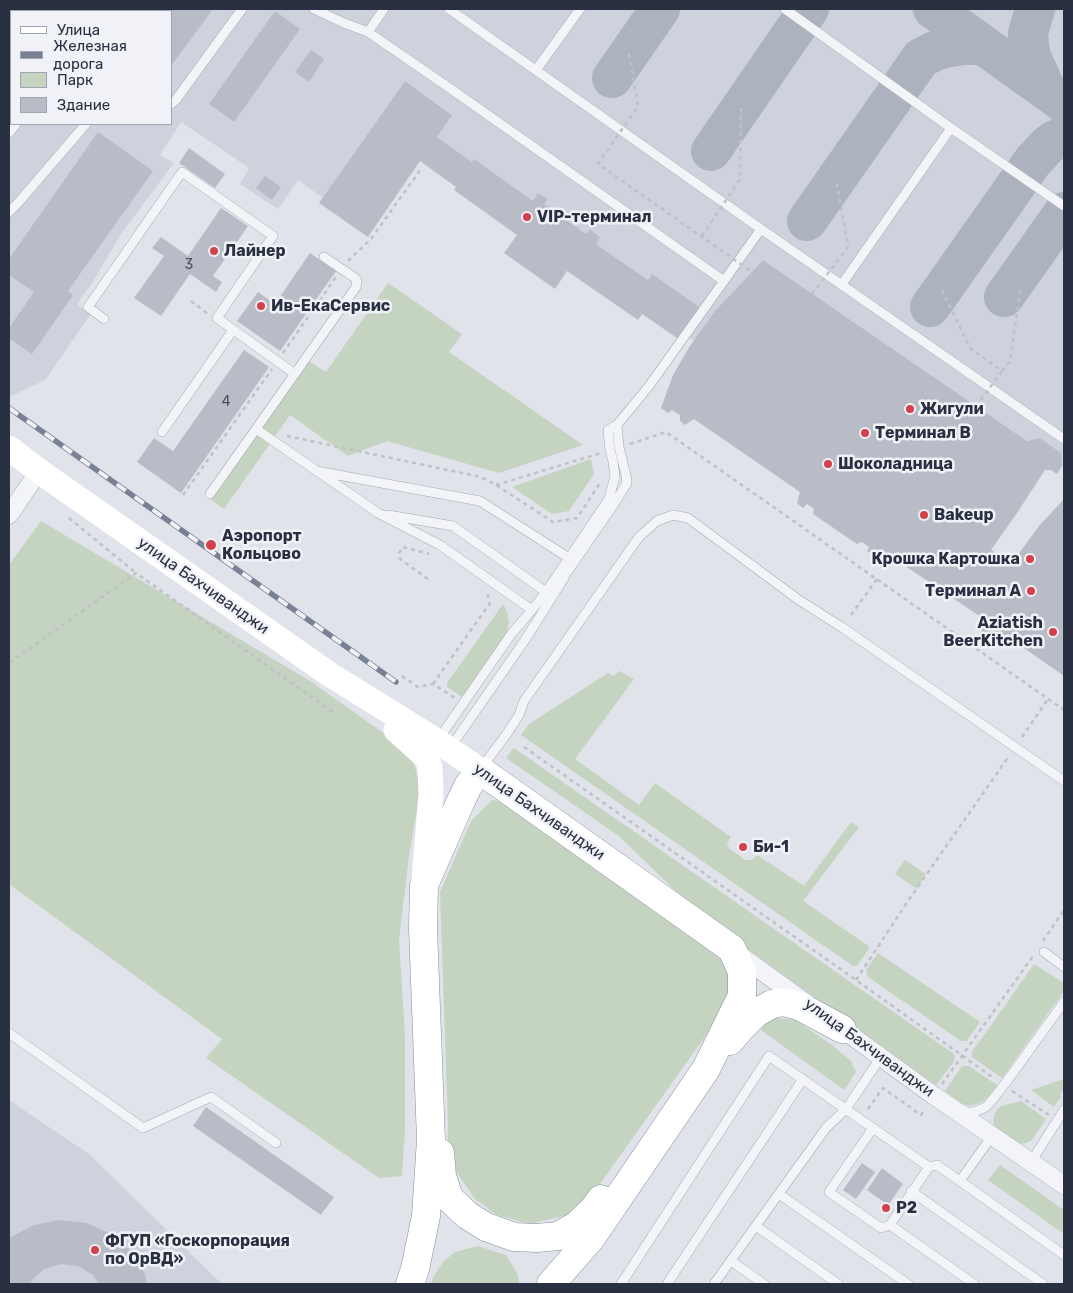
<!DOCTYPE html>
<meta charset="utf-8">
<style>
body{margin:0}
#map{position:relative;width:1073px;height:1293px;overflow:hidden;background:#e0e3e9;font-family:Rubik,sans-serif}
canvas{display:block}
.frame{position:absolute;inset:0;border:10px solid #283041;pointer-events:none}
.legend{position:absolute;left:10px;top:10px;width:162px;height:115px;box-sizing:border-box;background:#f0f2f7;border:1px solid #a0a4ae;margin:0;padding:6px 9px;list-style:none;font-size:15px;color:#283041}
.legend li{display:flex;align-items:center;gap:10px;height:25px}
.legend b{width:25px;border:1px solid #a0a4ae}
</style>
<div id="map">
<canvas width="1073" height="1293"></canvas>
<div class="frame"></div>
<ul class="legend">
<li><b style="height:6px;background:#fff"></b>Улица</li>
<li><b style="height:6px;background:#798194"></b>Железная дорога</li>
<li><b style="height:14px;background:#c4d4c1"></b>Парк</li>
<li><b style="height:14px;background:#b7bcc6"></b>Здание</li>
</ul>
</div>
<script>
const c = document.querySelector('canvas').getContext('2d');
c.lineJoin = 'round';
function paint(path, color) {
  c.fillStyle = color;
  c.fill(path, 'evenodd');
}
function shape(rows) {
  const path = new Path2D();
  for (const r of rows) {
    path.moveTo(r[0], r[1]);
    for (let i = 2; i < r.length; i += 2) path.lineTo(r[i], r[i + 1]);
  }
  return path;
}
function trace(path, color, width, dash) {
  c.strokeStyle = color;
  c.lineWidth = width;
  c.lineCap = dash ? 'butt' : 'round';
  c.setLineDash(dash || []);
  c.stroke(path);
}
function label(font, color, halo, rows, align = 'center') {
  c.font = font + ' Rubik,sans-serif';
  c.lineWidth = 5;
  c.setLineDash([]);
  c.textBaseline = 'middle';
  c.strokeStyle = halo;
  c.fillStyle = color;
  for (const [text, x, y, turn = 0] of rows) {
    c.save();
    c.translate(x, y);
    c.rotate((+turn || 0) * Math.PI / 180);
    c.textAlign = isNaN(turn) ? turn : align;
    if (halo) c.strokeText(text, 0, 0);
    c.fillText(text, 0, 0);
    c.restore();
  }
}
paint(shape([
 [9,9,1064,9,1064,468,1062,466,1061,453,1040,438,1027,441,763,260,715,311,694,341,681,332,652,275,648,280,596,244,600,236,590,229,586,234,544,204,548,199,539,193,533,201,474,160,472,162,437,137,452,114,405,81,323,198,298,180,278,209,240,184,249,168,181,122,160,155,174,163,121,234,94,280,77,304,91,314,45,380,9,397],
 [11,11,171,11,171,124,11,124],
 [9,1100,89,1154,222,1284,9,1284]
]), '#ced2dc');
paint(shape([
 [388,283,462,334,449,352,583,445,499,473,387,441,348,456,290,415,224,509,210,499,307,360,326,372],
 [591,459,594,474,569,511,552,514,512,487],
 [41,521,310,681,392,739,413,761,421,788,409,856,399,940,405,1036,405,1129,402,1176,379,1178,206,1058,222,1039,9,884,9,565],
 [503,604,507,612,509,622,507,633,462,697,447,687,447,683],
 [620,671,634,679,575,759,639,805,655,783,731,837,727,843,729,848,745,860,752,860,757,855,804,886,851,822,859,827,803,901,870,947,858,965,853,966,521,735,529,724,608,673,613,676],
 [514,748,954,1054,955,1060,936,1085,697,912,619,836,506,758],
 [492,800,510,803,723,959,731,973,729,1003,580,1212,529,1224,497,1215,475,1199,447,1158,448,1123,440,892,471,821],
 [905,860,926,874,917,889,895,874],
 [878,953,980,1022,967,1041,961,1041,868,977,866,970],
 [1034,964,1064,983,1064,991,1002,1078,972,1057,972,1051,985,1034],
 [767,1018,794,1019,832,1045,851,1061,856,1072,844,1090,761,1030],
 [962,1066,969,1066,997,1085,987,1098,980,1103,969,1106,961,1103,945,1091],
 [1064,1079,1064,1089,1060,1095,1061,1097,1054,1107,1031,1090],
 [1021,1101,1046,1119,1032,1140,1026,1143,1020,1144,996,1129,993,1122,994,1115,997,1110,1001,1106],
 [1000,1165,1064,1210,1064,1234,988,1180],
 [478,1246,506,1255,518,1275,519,1284,431,1284,433,1277,444,1261,455,1252]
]), '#c4d4c1');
trace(shape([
 [933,9,1064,103],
 [1035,9,1028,33,1029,47,1032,59,1046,90],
 [612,78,660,9],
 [711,151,809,9],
 [807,221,921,58,935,51,944,48,964,45,983,45],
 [1004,297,1064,212],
 [930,307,1033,161,1048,145,1053,141,1064,136]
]), '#acb2be', 40);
paint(shape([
 [9,9,213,9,171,66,171,11,13,11],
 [275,11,300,29,234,122,209,104],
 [11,42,11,115,9,119,9,46],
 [311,50,324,59,309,82,295,72],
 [405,81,452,115,437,137,472,162,474,159,533,201,538,193,548,199,544,204,586,234,590,229,600,237,596,244,648,280,652,274,699,307,677,338,642,314,638,320,567,271,555,289,504,253,517,235,454,190,456,187,420,161,368,237,319,203],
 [98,132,153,171,68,291,73,295,32,354,9,338,9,328,34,292,9,275,9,259],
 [189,148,225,174,215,188,179,163],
 [265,176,281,187,272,200,256,188],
 [221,208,248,226,213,276,222,282,216,292,190,274,161,316,134,298,164,256,152,248,161,237,188,256],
 [310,253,336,271,280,351,237,321,258,292,275,304],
 [763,260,1027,441,1040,438,1061,453,1062,466,1057,474,1051,470,1045,470,1017,513,991,550,1012,563,1039,526,1064,499,1064,676,1014,641,1005,648,998,643,998,638,991,633,988,636,981,631,984,619,883,551,875,556,867,551,869,547,862,542,857,544,813,514,814,509,807,504,803,508,797,503,800,492,694,419,685,425,680,421,680,415,672,410,668,413,661,408,673,375,690,346,715,311],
 [244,350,269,367,181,493,137,462,154,438,173,451],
 [206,1107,334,1197,321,1215,193,1126],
 [862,1163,875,1172,856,1199,843,1190],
 [882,1168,903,1184,888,1205,867,1190],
 [60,1220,87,1223,111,1234,131,1251,145,1274,147,1284,99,1284,93,1275,78,1266,61,1264,44,1269,32,1280,30,1284,9,1284,9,1240,11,1237,34,1225]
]), '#b7bcc6');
const lane = shape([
 [314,9,344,23,368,32],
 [384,9,368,32,451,89,724,281],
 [449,9,761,229,1064,439],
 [785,9,951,128,1064,206],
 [536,70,580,9],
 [171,104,175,101,242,9],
 [9,133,16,124],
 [9,212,17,204,86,124],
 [842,284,951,128],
 [104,319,88,307,182,172,273,236,217,318,295,374],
 [256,429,356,287,357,281,355,278,324,257],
 [162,432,233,330],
 [316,471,480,501,569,558,564,578,525,640,450,748],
 [210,494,256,429,378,513,440,545,532,610],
 [388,515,453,526,546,592],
 [568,571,612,507,627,483,626,475,619,447,617,425],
 [438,740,512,633,532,610,546,592,609,499,615,476,613,461,610,450,608,430,617,425,649,386,761,229],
 [482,767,506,735,519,715,524,701,639,537,657,521,673,515,688,518,799,600,843,628,1064,781],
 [1044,952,1064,967],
 [9,1033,143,1128,211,1097,276,1143],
 [963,1112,973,1112,984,1108,989,1104,1007,1081,1064,1002],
 [873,1128,829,1192,881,1228,890,1225,929,1167,937,1165,960,1181,992,1136],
 [1031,1162,1064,1110],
 [960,1181,1064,1255],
 [911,1191,1043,1284],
 [779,1194,908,1284],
 [890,1225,974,1284],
 [756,1226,838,1284],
 [731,1261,764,1284],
 [621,1284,769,1056,929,1167],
 [667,1284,803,1079],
 [714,1284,826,1128,846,1109,881,1057]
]);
const street = shape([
 [9,515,39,471],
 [734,951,806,1003],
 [834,1023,933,1095,1064,1185]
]);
const highway = shape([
 [730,1041,741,1028,756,1013,772,1004,784,1002,799,1006,842,1029],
 [440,1153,442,1176,449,1198,467,1215,486,1227,514,1237,537,1238,558,1236,576,1226,594,1209,601,1199],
 [410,1284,415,1269,426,1216,431,1140,423,928,424,885,460,803,468,786,480,770,732,949,742,972,742,996,706,1069,591,1238,551,1284]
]);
trace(lane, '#a5aab3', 10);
trace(street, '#a5aab3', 19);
trace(highway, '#878fa1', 29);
trace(shape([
 [348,261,371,239,421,169],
 [191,301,208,314],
 [283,353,336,277],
 [1002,371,1010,361,1021,286],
 [287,436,481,477,496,485,553,522,577,518,600,483],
 [630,444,666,432,1064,710],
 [496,485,601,453],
 [183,495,272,369],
 [69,518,136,573],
 [428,579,400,559,399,553,403,547,429,554],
 [851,615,877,579],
 [9,662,12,661,136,573,337,715],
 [402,676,418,687,433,684,455,698],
 [433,684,490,603,487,593],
 [1022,737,1048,699],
 [524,747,856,980,995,1079],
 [1043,941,1064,910],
 [856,980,908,901,1009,756],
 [942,1084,1033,956],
 [1012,1091,1049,1115],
 [868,1109,883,1088,921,1115,925,1109]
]), '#bec1c8', 2.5, [4, 4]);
trace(lane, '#f3f4f8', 9);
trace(street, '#f3f4f8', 18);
trace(shape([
 [9,448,39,471,329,674,437,741,480,770],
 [396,730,427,758,430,768,431,794,424,880]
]), '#fff', 25);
trace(highway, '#fff', 28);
const rail = shape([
 [9,408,396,682]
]);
trace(rail, '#798194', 5.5);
trace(rail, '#f0f2f7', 4, [11]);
trace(shape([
 [629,54,638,106,598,164,752,272],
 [702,236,740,179,741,108],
 [942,290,970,348,1002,371,976,407],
 [812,294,848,247,836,179]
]), '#bec1c8', 2.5, [4, 4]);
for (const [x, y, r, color] of [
 [527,217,5,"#d3414d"],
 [214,251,5,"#d3414d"],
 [261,306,5,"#d3414d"],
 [910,409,5,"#d3414d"],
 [865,433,5,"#d3414d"],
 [828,464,5,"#d3414d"],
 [924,515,5,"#d3414d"],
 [211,545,6,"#d3414d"],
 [1030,559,5,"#d3414d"],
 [1031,591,5,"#d3414d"],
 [1053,632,5,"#d3414d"],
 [743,847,5,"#d3414d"],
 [886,1208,5,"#d3414d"],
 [95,1250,5,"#d3414d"]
]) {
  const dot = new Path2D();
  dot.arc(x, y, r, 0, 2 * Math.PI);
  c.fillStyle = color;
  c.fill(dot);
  trace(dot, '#f0f2f7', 2);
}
label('14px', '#4c5362', null, [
 ["3",189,265],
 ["4",226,402]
]);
label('bold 16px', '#283041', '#f0f2f7', [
 ["VIP-терминал",537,217],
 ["Лайнер",224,251],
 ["Ив-ЕкаСервис",271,306],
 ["Жигули",920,409],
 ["Терминал B",875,433],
 ["Шоколадница",838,464],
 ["Bakeup",934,515],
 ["Аэропорт",222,536],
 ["Кольцово",222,554],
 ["Крошка Картошка",1020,559,"right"],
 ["Терминал А",1021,591,"right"],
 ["Aziatish",1043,623,"right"],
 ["BeerKitchen",1043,641,"right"],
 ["Би-1",753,847],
 ["P2",896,1208],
 ["ФГУП «Госкорпорация",105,1241],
 ["по ОрВД»",105,1259]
], 'left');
label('16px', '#283041', '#f0f2f7', [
 ["улица Бахчиванджи",203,586,35],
 ["улица Бахчиванджи",539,812,35],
 ["улица Бахчиванджи",869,1048,36]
]);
</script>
